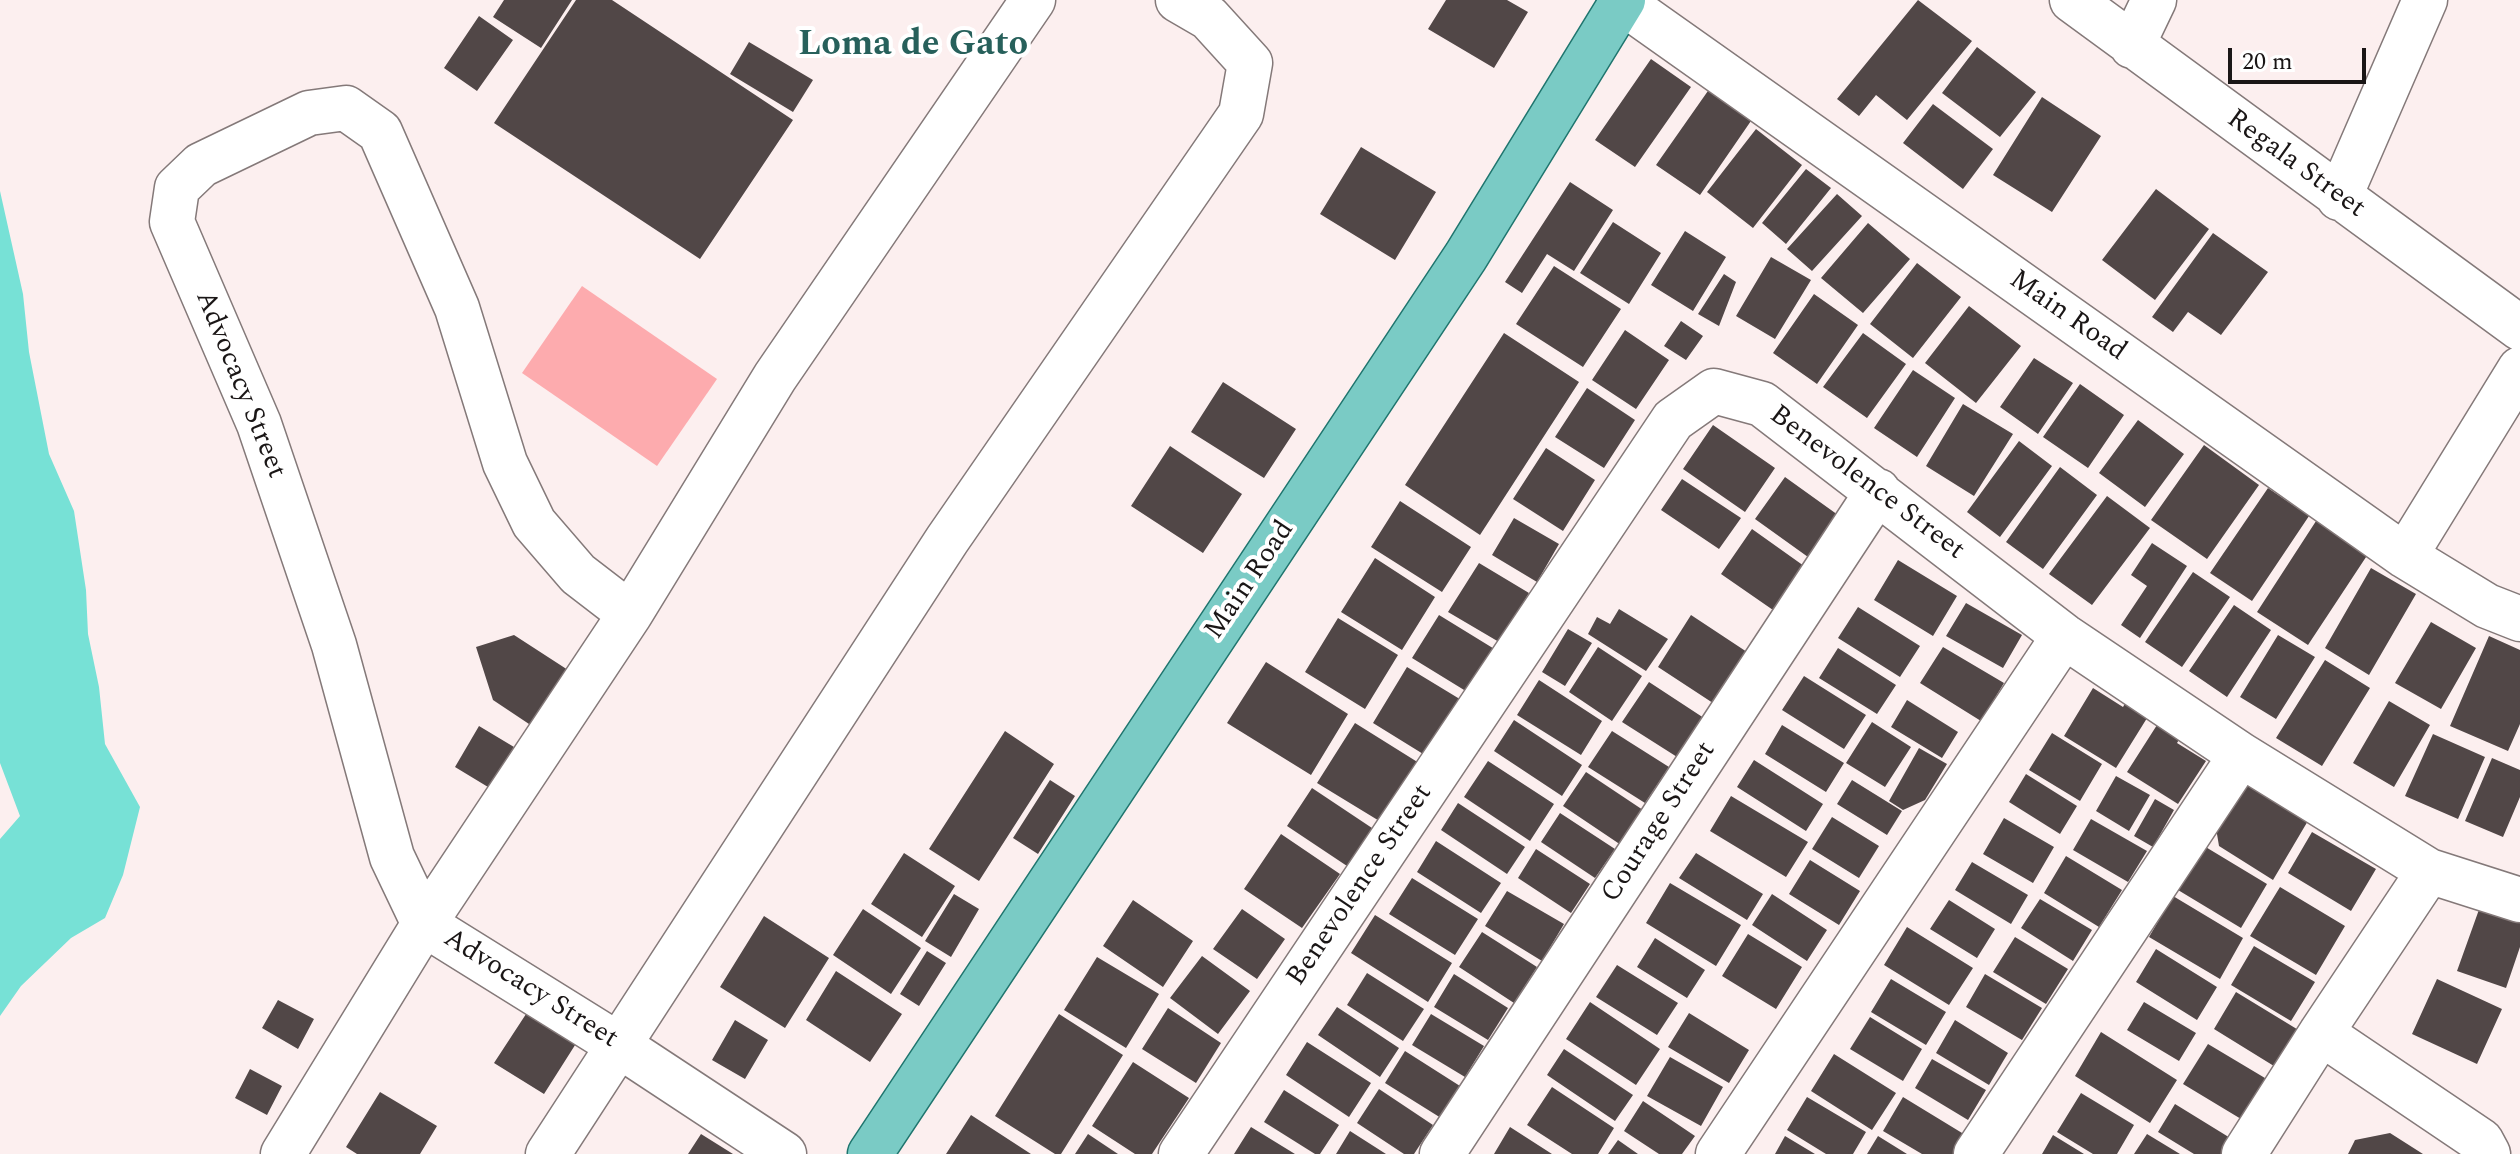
<!DOCTYPE html>
<style>
body{margin:0}
#map{position:relative;width:2520px;height:1154px;overflow:hidden;background:#fcefef;font-family:Spectral,serif}
canvas{display:block}
.scale{position:absolute;left:2228px;top:48px;width:138px;height:36px;box-sizing:border-box;border:4px solid #1a1616;border-top:0;padding-left:10px;font-size:24px;line-height:28px;white-space:nowrap;color:#1a1616;-webkit-text-stroke:6px #fff;paint-order:stroke}
</style>
<div id="map">
<canvas width="2520" height="1154"></canvas>
<div class="scale">20 m</div>
</div>
<script>
const c = document.querySelector('canvas').getContext('2d');
c.lineJoin = 'round';
function paint(path, color) {
  c.fillStyle = color;
  c.fill(path, 'evenodd');
}
function shape(rows) {
  const path = new Path2D();
  for (const r of rows) {
    path.moveTo(r[0], r[1]);
    for (let i = 2; i < r.length; i += 2) path.lineTo(r[i], r[i + 1]);
  }
  return path;
}
function trace(path, color, width, dash) {
  c.strokeStyle = color;
  c.lineWidth = width;
  c.lineCap = dash ? 'butt' : 'round';
  c.setLineDash(dash || []);
  c.stroke(path);
}
function label(font, color, halo, rows, align = 'center') {
  c.font = font + ' Spectral,serif';
  c.lineWidth = 8;
  c.setLineDash([]);
  c.textBaseline = 'middle';
  c.strokeStyle = halo;
  c.fillStyle = color;
  for (const [text, x, y, turn = 0] of rows) {
    c.save();
    c.translate(x, y);
    c.rotate((+turn || 0) * Math.PI / 180);
    c.textAlign = isNaN(turn) ? turn : align;
    if (halo) c.strokeText(text, 0, 0);
    c.fillText(text, 0, 0);
    c.restore();
  }
}
paint(shape([
 [582,286,717,379,657,466,522,373]
]), '#fdabae');
paint(shape([
 [0,191,23,294,29,352,49,454,74,511,86,590,88,634,99,687,105,744,140,807,123,875,105,918,71,938,21,986,0,1016,0,839,20,816,0,763]
]), '#77e1d6');
paint(shape([
 [504,0,572,0,541,48,493,17],
 [576,0,612,0,793,120,700,259,494,123],
 [1446,0,1507,0,1528,12,1494,68,1428,29],
 [1918,0,1972,41,1907,120,1876,95,1859,116,1837,99],
 [479,16,513,40,477,91,444,68],
 [749,42,813,80,793,112,730,74],
 [1977,47,2036,92,2000,137,1942,93],
 [1651,59,1691,87,1635,167,1595,140],
 [1710,88,1753,118,1700,195,1656,165],
 [2042,97,2101,136,2052,212,1993,175],
 [1933,104,1993,149,1963,189,1903,143],
 [1756,129,1802,165,1753,228,1707,192],
 [1361,147,1436,192,1395,260,1320,214],
 [1806,169,1831,188,1786,244,1762,223],
 [1570,182,1613,210,1574,271,1547,254,1522,293,1505,282],
 [2156,189,2209,229,2155,300,2102,260],
 [1837,194,1862,216,1812,271,1787,249],
 [1613,222,1661,253,1629,304,1580,273],
 [1868,223,1910,259,1863,313,1821,278],
 [1685,231,1726,257,1693,311,1651,285],
 [2213,233,2268,272,2221,335,2188,312,2173,332,2152,317],
 [1771,257,1811,280,1775,339,1736,316],
 [1917,263,1961,297,1913,358,1870,324],
 [1554,266,1621,309,1583,367,1516,324],
 [1724,274,1736,282,1719,326,1698,314],
 [1814,294,1858,325,1817,384,1773,353],
 [1969,306,2021,346,1976,403,1925,363],
 [1681,321,1703,336,1686,360,1664,346],
 [1625,330,1669,360,1636,409,1592,380],
 [1504,333,1579,382,1480,535,1405,485],
 [1863,333,1906,364,1867,418,1823,387],
 [2034,358,2073,383,2038,434,2000,407],
 [1913,370,1955,398,1917,457,1874,428],
 [1223,382,1296,429,1264,478,1191,432],
 [2080,384,2124,415,2088,468,2043,437],
 [1587,388,1635,420,1604,468,1555,437],
 [1963,404,2013,434,1974,496,1926,466],
 [2138,420,2184,454,2145,507,2099,473],
 [1713,425,1775,468,1745,512,1683,469],
 [2019,441,2052,466,2000,537,1967,512],
 [2204,445,2259,485,2207,559,2151,520],
 [1170,446,1242,494,1203,553,1131,506],
 [1546,448,1595,480,1563,531,1513,499],
 [2060,467,2097,495,2043,569,2006,542],
 [1785,477,1838,515,1808,557,1755,519],
 [1682,479,1741,518,1719,549,1661,510],
 [2268,488,2309,516,2252,601,2210,573],
 [2107,496,2150,528,2092,605,2049,574],
 [1400,501,1471,547,1442,592,1371,547],
 [1514,518,1559,544,1537,582,1492,555],
 [2318,518,2370,551,2308,645,2257,612],
 [1752,529,1804,566,1773,610,1721,574],
 [2152,543,2187,566,2140,638,2121,625,2147,586,2131,575],
 [1375,558,1435,597,1402,650,1341,612],
 [1898,560,1957,596,1933,636,1874,600],
 [1479,563,1529,593,1499,642,1448,612],
 [2371,568,2416,594,2369,675,2325,648],
 [2193,572,2230,597,2182,667,2145,642],
 [1966,603,2022,635,2003,668,1946,636],
 [2234,605,2271,630,2227,697,2189,671],
 [1858,607,1920,646,1900,677,1838,638],
 [1619,609,1668,639,1646,671,1588,634,1597,617,1610,624],
 [1439,615,1496,650,1469,693,1412,658],
 [1691,615,1747,652,1716,705,1658,667],
 [1338,618,1398,655,1365,709,1305,672],
 [2431,622,2476,648,2441,709,2395,683],
 [1568,629,1592,643,1565,686,1542,672],
 [514,635,568,670,532,726,493,700,476,647],
 [2278,635,2315,657,2276,719,2240,697],
 [2489,636,2520,650,2520,724,2508,751,2450,726],
 [1598,647,1642,676,1612,721,1569,692],
 [1943,647,2004,683,1981,721,1920,683],
 [1838,648,1896,685,1877,714,1819,678],
 [2325,660,2370,688,2322,766,2276,738],
 [1266,662,1348,714,1311,775,1227,723],
 [1407,667,1463,701,1428,757,1373,723],
 [1804,676,1866,715,1844,749,1782,710],
 [1539,680,1602,721,1581,755,1517,715],
 [1649,682,1710,722,1685,762,1622,722],
 [2093,688,2123,707,2134,688,2157,702,2116,768,2064,736],
 [1907,700,1958,732,1942,758,1891,727],
 [2389,701,2430,725,2394,787,2353,763],
 [2164,714,2186,728,2177,743,2206,761,2178,804,2127,772],
 [1514,720,1582,765,1562,796,1494,751],
 [1872,722,1911,747,1885,787,1846,763],
 [1355,723,1419,763,1381,822,1317,783],
 [1782,725,1844,763,1826,792,1765,754],
 [479,726,514,747,488,787,455,767],
 [1005,731,1054,764,979,881,929,849],
 [1612,731,1669,767,1645,803,1588,767],
 [2052,733,2102,764,2080,801,2029,770],
 [2433,734,2485,757,2458,819,2405,796],
 [1919,748,1947,764,1925,800,1903,810,1889,801],
 [2492,758,2520,770,2520,797,2503,837,2465,821],
 [1754,760,1823,804,1806,831,1737,787],
 [1488,761,1554,804,1530,841,1464,797],
 [1586,772,1643,810,1621,845,1563,806],
 [2026,774,2077,806,2060,834,2009,802],
 [2116,776,2150,795,2129,831,2096,811],
 [1050,780,1075,796,1038,854,1013,838],
 [1852,780,1902,811,1887,835,1837,804],
 [2261,783,2312,814,2273,880,2219,846,2215,822,2238,786],
 [1312,788,1372,828,1347,866,1287,826],
 [1731,796,1808,842,1786,877,1710,831],
 [2155,799,2174,810,2153,847,2134,836],
 [1458,803,1525,847,1507,874,1441,830],
 [1560,813,1615,849,1595,878,1541,842],
 [1832,817,1879,846,1859,878,1812,849],
 [2004,818,2054,847,2033,883,1983,854],
 [2091,819,2147,851,2128,882,2073,850],
 [2312,832,2376,869,2351,911,2288,873],
 [1281,834,1340,874,1302,928,1244,889],
 [1436,841,1501,883,1481,913,1417,872],
 [2204,846,2267,884,2241,928,2178,890],
 [1536,849,1590,884,1571,913,1518,878],
 [904,853,955,886,922,937,871,904],
 [1696,853,1763,894,1747,920,1679,878],
 [2066,856,2122,890,2099,927,2044,893],
 [1810,860,1860,891,1839,925,1789,894],
 [1972,862,2028,895,2011,924,1955,890],
 [1412,878,1478,919,1455,955,1389,914],
 [1670,883,1741,925,1716,966,1646,923],
 [2280,887,2345,926,2316,975,2250,936],
 [1507,891,1564,924,1542,961,1485,926],
 [954,894,979,909,951,957,925,941],
 [1772,894,1827,930,1807,961,1752,925],
 [2173,896,2243,938,2220,979,2149,937],
 [2040,899,2092,930,2073,961,2021,928],
 [1133,900,1193,941,1163,987,1103,946],
 [1949,900,1995,929,1977,958,1930,929],
 [2481,904,2520,918,2520,947,2506,988,2457,971],
 [863,909,921,948,891,994,833,955],
 [1242,909,1285,939,1257,979,1213,949],
 [1375,915,1452,963,1428,1002,1351,953],
 [764,916,829,958,785,1028,720,987],
 [1907,927,1973,968,1949,1005,1884,965],
 [1482,932,1537,967,1514,1003,1459,967],
 [1748,934,1802,967,1776,1009,1722,976],
 [2015,937,2068,969,2046,1004,1993,972],
 [1655,938,1705,970,1687,998,1637,967],
 [2254,946,2315,982,2291,1021,2231,985],
 [2156,949,2217,987,2197,1020,2136,982],
 [927,951,946,963,919,1006,900,994],
 [1202,956,1250,991,1218,1034,1170,998],
 [1097,957,1159,994,1126,1048,1064,1010],
 [1617,965,1678,1003,1657,1035,1596,997],
 [836,971,902,1014,870,1062,806,1020],
 [1367,973,1424,1009,1403,1041,1347,1005],
 [1454,974,1508,1008,1488,1040,1434,1007],
 [1985,974,2042,1008,2022,1040,1966,1007],
 [1891,979,1946,1012,1926,1045,1871,1012],
 [2437,979,2502,1009,2477,1064,2412,1034],
 [2236,992,2305,1034,2282,1071,2214,1029],
 [278,1000,314,1019,298,1049,262,1028],
 [1590,1002,1660,1049,1636,1085,1566,1039],
 [2144,1002,2196,1033,2179,1061,2127,1030],
 [1337,1007,1399,1048,1380,1077,1318,1035],
 [1168,1008,1221,1043,1196,1083,1142,1049],
 [528,1011,577,1042,544,1094,494,1063],
 [1689,1013,1749,1050,1729,1083,1668,1047],
 [1059,1014,1123,1055,1061,1154,1055,1154,995,1116],
 [1431,1014,1484,1046,1465,1077,1412,1045],
 [1870,1017,1922,1049,1903,1081,1850,1049],
 [735,1020,768,1040,745,1079,712,1060],
 [1955,1020,2008,1053,1989,1085,1936,1053],
 [2101,1032,2177,1080,2150,1123,2075,1076],
 [1307,1042,1371,1083,1349,1117,1286,1075],
 [2208,1044,2275,1084,2251,1125,2183,1084],
 [1564,1049,1633,1095,1615,1121,1547,1075],
 [1405,1051,1460,1086,1441,1118,1385,1083],
 [1834,1054,1896,1093,1872,1130,1811,1091],
 [1670,1057,1723,1087,1701,1126,1647,1096],
 [1932,1059,1986,1090,1968,1120,1915,1088],
 [1133,1062,1189,1098,1152,1154,1135,1154,1092,1126],
 [250,1069,282,1086,267,1115,235,1098],
 [1552,1087,1614,1128,1598,1154,1572,1154,1527,1125],
 [1379,1089,1433,1125,1414,1154,1404,1154,1357,1123],
 [1284,1090,1339,1125,1320,1154,1315,1154,1264,1122],
 [380,1092,437,1126,420,1154,357,1154,346,1147],
 [2081,1093,2134,1125,2117,1154,2093,1154,2057,1132],
 [1807,1097,1866,1132,1853,1154,1826,1154,1787,1130],
 [1903,1097,1967,1136,1956,1154,1922,1154,1883,1131],
 [1643,1101,1695,1136,1682,1154,1659,1154,1624,1131],
 [2175,1104,2240,1144,2233,1154,2194,1154,2158,1132],
 [971,1115,1031,1154,946,1154],
 [1251,1127,1295,1154,1234,1154],
 [1510,1127,1552,1154,1494,1154],
 [1350,1131,1386,1154,1336,1154],
 [2390,1133,2423,1154,2348,1154,2355,1140],
 [701,1134,733,1154,688,1154],
 [1088,1134,1118,1154,1075,1154],
 [2147,1134,2180,1154,2134,1154],
 [2053,1135,2084,1154,2042,1154],
 [1785,1136,1815,1154,1775,1154],
 [1878,1136,1907,1154,1867,1154],
 [1618,1140,1638,1154,1608,1154]
]), '#514747');
const minor = shape([
 [1619,0,2405,556,2487,606,2520,619],
 [2072,0,2520,328],
 [2132,46,2154,0],
 [2339,198,2425,0],
 [2405,556,2520,369],
 [630,614,578,574,534,523,505,463,457,308,380,132,346,108,309,113,201,165,177,188,172,222,259,424,334,645,392,857,424,924,620,1046,784,1154],
 [2321,1033,2481,1141,2488,1154],
 [283,1154,424,924,630,614,775,377,1033,0],
 [548,1154,947,540,1241,114,1250,63,1209,18,1178,0],
 [1181,1154,1673,420,1714,391,1762,404,2064,636,2241,755,2429,871,2520,900],
 [1442,1154,1878,491],
 [1718,1154,2064,636],
 [1976,1154,2241,755],
 [2244,1154,2321,1033,2429,871]
]);
const major = shape([
 [870,1154,1466,256,1623,0]
]);
trace(minor, '#847979', 47);
trace(major, '#1f756e', 47);
trace(minor, '#fff', 44);
trace(major, '#7acbc5', 44);
label('28px', '#1a1616', '#fff', [
 ["Regala Street",2295,165,36],
 ["Main Road",2067,317,35],
 ["Advocacy Street",239,385,68],
 ["Benevolence Street",1866,484,37],
 ["Main Road",1251,581,-56],
 ["Courage Street",1660,823,-57],
 ["Benevolence Street",1361,886,-56],
 ["Advocacy Street",530,990,32]
]);
label('bold 36px', '#27605b', '#fff', [
 ["Loma de Gato",913,47]
]);
</script>
